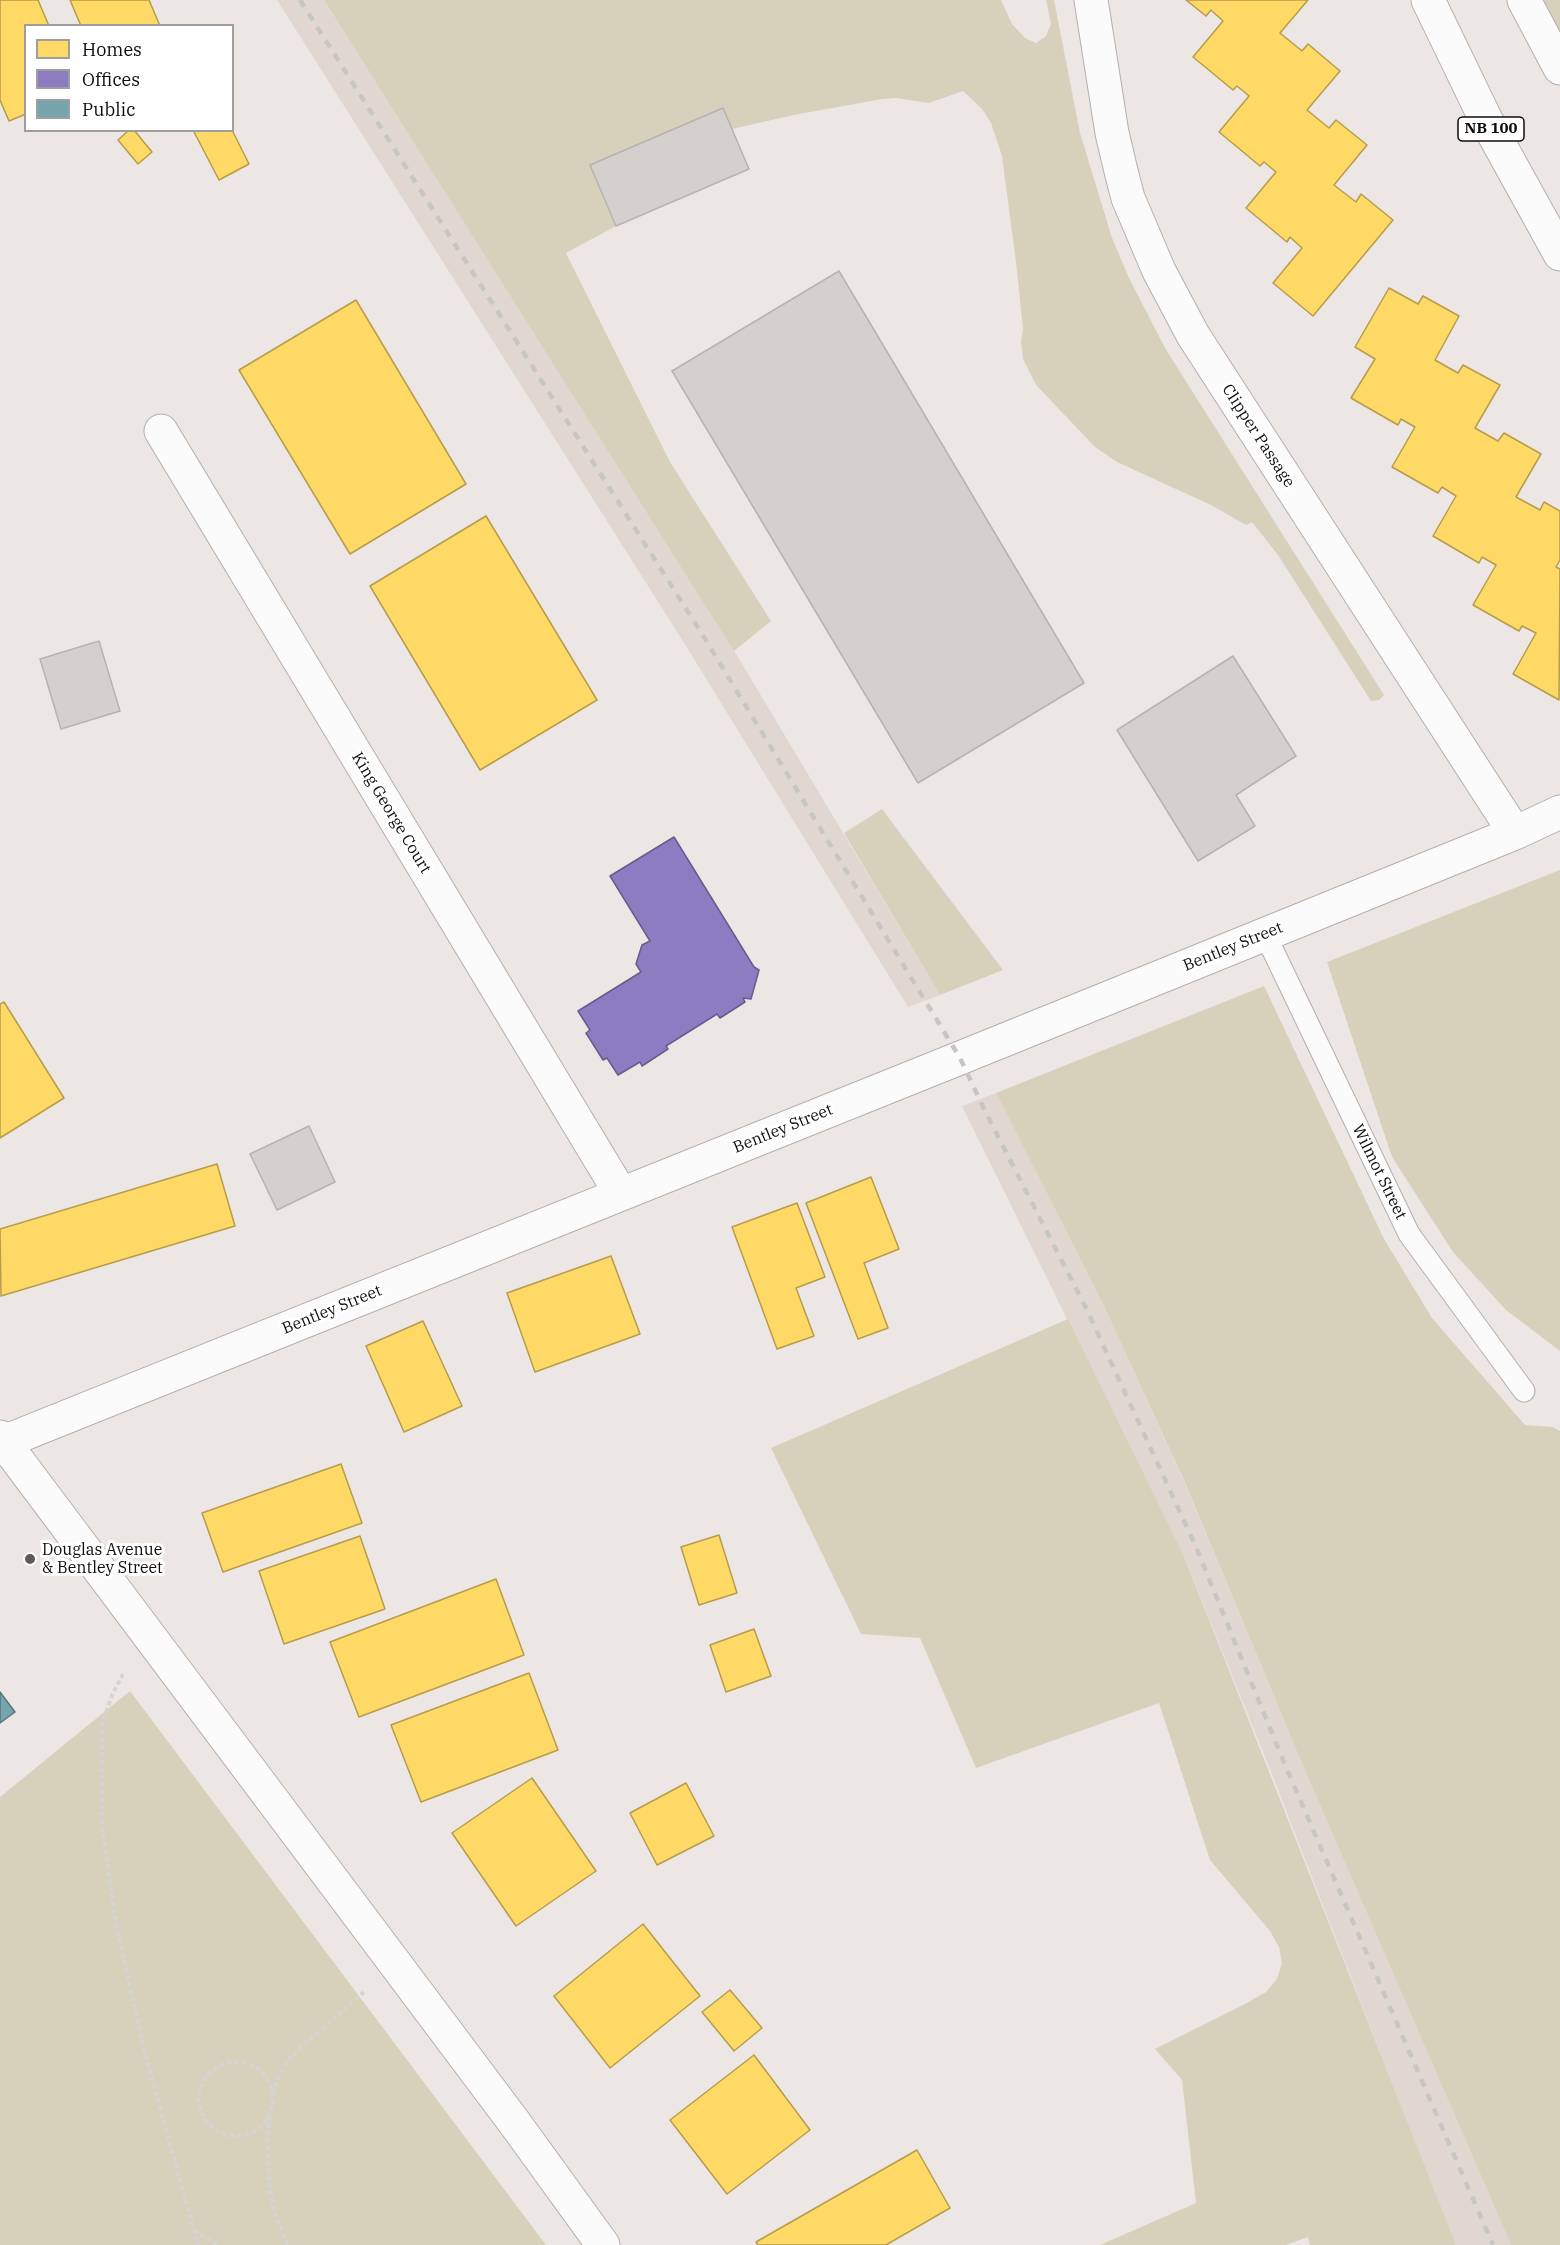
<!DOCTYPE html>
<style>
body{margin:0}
#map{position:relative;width:1560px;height:2245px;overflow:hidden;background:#ece7e4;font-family:"IBM Plex Serif",serif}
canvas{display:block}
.legend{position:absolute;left:24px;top:24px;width:210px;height:108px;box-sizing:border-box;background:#fff;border:2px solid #9f9e9e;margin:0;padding:8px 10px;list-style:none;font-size:18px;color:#100d0c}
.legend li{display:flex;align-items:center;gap:12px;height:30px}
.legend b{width:30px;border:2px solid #9f9e9e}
</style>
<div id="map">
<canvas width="1560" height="2245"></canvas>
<ul class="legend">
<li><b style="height:16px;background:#ffd966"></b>Homes</li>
<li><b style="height:16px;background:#8e7cc3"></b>Offices</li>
<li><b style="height:16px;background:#76a5af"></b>Public</li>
</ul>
</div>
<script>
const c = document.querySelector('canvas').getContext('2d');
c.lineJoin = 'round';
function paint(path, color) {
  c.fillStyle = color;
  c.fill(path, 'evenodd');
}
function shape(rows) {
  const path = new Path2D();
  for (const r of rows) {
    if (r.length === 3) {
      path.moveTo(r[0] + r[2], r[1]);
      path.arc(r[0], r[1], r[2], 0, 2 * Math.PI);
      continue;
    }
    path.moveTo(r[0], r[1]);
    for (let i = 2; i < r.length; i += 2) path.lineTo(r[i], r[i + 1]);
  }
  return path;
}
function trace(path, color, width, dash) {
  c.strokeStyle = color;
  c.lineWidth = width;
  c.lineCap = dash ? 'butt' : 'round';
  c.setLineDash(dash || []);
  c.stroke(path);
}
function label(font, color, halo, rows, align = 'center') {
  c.font = font + ' "IBM Plex Serif",serif';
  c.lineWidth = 6;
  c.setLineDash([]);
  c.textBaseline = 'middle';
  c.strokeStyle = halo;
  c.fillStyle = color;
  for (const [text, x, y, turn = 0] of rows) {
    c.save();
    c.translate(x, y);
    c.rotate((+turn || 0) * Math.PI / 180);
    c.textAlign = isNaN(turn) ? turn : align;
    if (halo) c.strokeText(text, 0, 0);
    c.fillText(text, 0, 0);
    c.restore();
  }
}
paint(shape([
 [277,0,324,0,717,622,940,995,908,1007,686,646],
 [996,1093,1102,1302,1186,1486,1300,1759,1511,2245,1456,2245,1452,2237,1271,1772,1183,1554,962,1106]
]), '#e1d7d0');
paint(shape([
 [324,0,1001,0,1012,24,1025,38,1036,43,1046,36,1051,24,1046,0,1054,0,1080,133,1112,238,1129,278,1165,348,1384,695,1379,700,1371,701,1278,555,1252,522,1246,525,1211,505,1117,462,1095,447,1036,385,1023,359,1021,341,1023,329,1016,262,1002,156,991,123,982,109,963,91,929,103,896,98,882,99,794,115,732,129,723,108,590,165,616,226,566,253,670,462,771,621,734,651],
 [1524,0,1560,0,1560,68],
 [882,809,1003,970,940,995,844,833],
 [1560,870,1560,1351,1506,1310,1453,1252,1392,1157,1327,962],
 [1264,986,1384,1239,1432,1318,1525,1425,1553,1427,1560,1431,1560,2245,1511,2245,1300,1759,1186,1485,1102,1302,996,1093],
 [1068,1319,1183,1554,1456,2245,1310,2245,1308,2237,1286,2245,1100,2245,1196,2203,1182,2080,1155,2049,1245,2004,1266,1992,1277,1979,1282,1963,1279,1947,1270,1931,1210,1860,1159,1703,976,1768,920,1638,861,1634,771,1448],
 [130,1691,546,2245,0,2245,0,1797]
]), '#d7d1bb');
const homes = shape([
 [0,0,38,0,49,26,26,26,26,114,9,121,0,100,0,0],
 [70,0,149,0,160,26,81,26,70,0],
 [1186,0,1308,0,1280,33,1302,51,1308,44,1340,71,1307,110,1329,128,1336,120,1367,145,1334,185,1356,202,1361,194,1393,220,1313,316,1273,283,1302,248,1290,237,1287,242,1246,208,1276,172,1264,162,1260,166,1219,132,1249,96,1237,86,1233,90,1193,57,1223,21,1211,10,1206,16,1186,0],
 [129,130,134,130,152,152,138,164,118,140,129,130],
 [193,130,232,130,249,164,219,180,193,130],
 [1389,288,1418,304,1423,296,1459,316,1435,360,1458,373,1463,365,1500,385,1475,428,1498,441,1504,433,1541,454,1516,497,1540,510,1544,502,1560,511,1560,560,1556,567,1560,569,1559,700,1513,674,1536,633,1522,626,1519,631,1473,605,1496,565,1482,557,1479,563,1433,536,1456,496,1442,487,1438,493,1392,467,1415,427,1401,419,1398,425,1351,398,1375,359,1355,347,1389,288],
 [356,300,466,484,350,554,239,370,356,300],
 [486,516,597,700,480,770,370,586,486,516],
 [4,1002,64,1098,0,1138,0,1004,4,1002],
 [217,1164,235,1226,1,1296,0,1229,217,1164],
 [871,1177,899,1249,864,1263,888,1328,858,1339,806,1203,871,1177],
 [797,1203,825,1277,796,1288,814,1336,777,1349,732,1227,797,1203],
 [611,1256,640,1334,535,1372,507,1293,611,1256],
 [423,1321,462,1406,404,1432,366,1346,423,1321],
 [341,1464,362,1523,223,1572,202,1513,341,1464],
 [719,1535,737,1593,699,1605,681,1547,719,1535],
 [360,1536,385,1609,284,1644,259,1571,360,1536],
 [496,1579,524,1655,359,1717,330,1642,496,1579],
 [754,1629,771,1676,726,1692,710,1645,754,1629],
 [529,1673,558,1750,421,1802,391,1725,529,1673],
 [532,1778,596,1871,516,1926,452,1833,532,1778],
 [686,1783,714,1836,657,1865,630,1813,686,1783],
 [643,1924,700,1996,610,2068,554,1996,643,1924],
 [730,1990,762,2028,734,2051,702,2012,730,1990],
 [754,2055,810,2130,727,2194,670,2120,754,2055],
 [917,2150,950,2208,886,2245,758,2245,756,2242,917,2150]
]);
paint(homes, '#ffd966');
trace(homes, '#b79c4b', 1.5);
const offices = shape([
 [674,837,754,967,759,970,751,999,743,998,745,1002,720,1018,717,1014,666,1046,668,1049,642,1066,640,1062,618,1075,607,1058,603,1060,586,1033,590,1030,578,1011,641,972,636,964,642,945,650,941,610,876,674,837]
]);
paint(offices, '#8e7cc3');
trace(offices, '#685b8c', 1.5);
const public = shape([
 [0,1692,15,1712,0,1723,0,1692]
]);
paint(public, '#76a5af');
trace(public, '#57777e', 1.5);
const building = shape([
 [723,108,749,169,616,226,590,165,723,108],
 [839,271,1084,683,918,783,672,371,839,271],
 [99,641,120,711,61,729,40,659,99,641],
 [1233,656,1296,756,1236,795,1255,826,1198,861,1117,730,1233,656],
 [309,1126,335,1182,277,1210,250,1154,309,1126]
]);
paint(building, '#d4d0cd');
trace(building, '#b6b3b0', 1.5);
const service = shape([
 [1265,934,1409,1234,1524,1391]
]);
const minor = shape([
 [1091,0,1112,133,1121,171,1128,198,1159,271,1193,335,1515,833],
 [161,431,621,1194],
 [4,1442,960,1058,1515,833,1560,812]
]);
const tertiary = shape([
 [0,1437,514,2122,603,2245]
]);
const primary = shape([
 [1428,0,1486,120,1560,254],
 [1524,0,1560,68]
]);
trace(service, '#b3afad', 23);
trace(minor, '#b3afad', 35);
trace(tertiary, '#b3afad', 35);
trace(primary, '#b3afad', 35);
trace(shape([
 [123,1674,112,1695,102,1725,102,1827,117,1928,144,2049,198,2245],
 [236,2099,37],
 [274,2094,277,2079,287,2062,298,2050,364,1992],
 [270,2116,267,2140,270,2191,276,2217,288,2245],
 [194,2230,217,2245]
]), '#d6d4d3', 4, [4.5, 3]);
trace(service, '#fcfbfb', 21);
trace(minor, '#fcfbfb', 33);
trace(tertiary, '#fcfbfb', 33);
trace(primary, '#fcfbfb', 33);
trace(shape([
 [300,0,702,634,960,1058,985,1111,1087,1310,1196,1547,1285,1765,1493,2245]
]), '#c7c6c5', 4.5, [8, 8]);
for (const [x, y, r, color] of [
 [30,1559,6,"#5d5958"]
]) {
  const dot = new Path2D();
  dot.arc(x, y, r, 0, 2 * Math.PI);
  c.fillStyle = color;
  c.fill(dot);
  trace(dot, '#fff', 2);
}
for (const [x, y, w] of [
 [1491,129,66]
]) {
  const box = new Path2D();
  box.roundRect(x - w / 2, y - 12, w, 24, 4.5);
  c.fillStyle = '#fff';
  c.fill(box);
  trace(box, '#100d0c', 1.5);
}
label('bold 15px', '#100d0c', null, [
 ["NB 100",1491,129]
]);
label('16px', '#100d0c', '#fff', [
 ["Clipper Passage",1258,436,57],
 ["King George Court",391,813,59],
 ["Bentley Street",1233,947,-22],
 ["Bentley Street",783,1129,-22],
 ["Wilmot Street",1379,1172,64],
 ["Bentley Street",332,1310,-22]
]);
label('16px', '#100d0c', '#fff', [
 ["Douglas Avenue",42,1550],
 ["& Bentley Street",42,1568]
], 'left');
</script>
